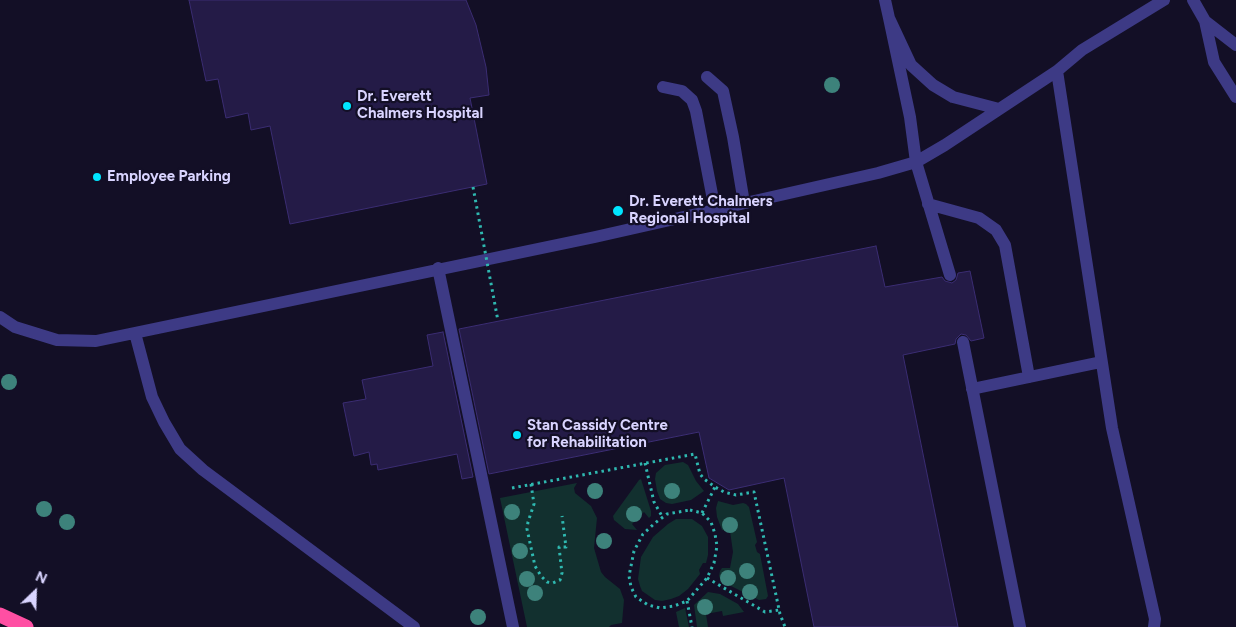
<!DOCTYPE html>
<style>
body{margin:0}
#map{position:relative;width:1236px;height:627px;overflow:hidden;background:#130f26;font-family:Figtree,sans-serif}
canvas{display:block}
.north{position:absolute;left:10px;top:567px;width:50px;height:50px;-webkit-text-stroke:4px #130f26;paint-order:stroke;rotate:24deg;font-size:14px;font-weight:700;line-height:20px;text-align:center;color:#d9d4ff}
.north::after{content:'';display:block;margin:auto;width:18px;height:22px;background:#d9d4ff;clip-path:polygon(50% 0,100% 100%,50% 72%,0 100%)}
</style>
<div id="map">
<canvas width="1236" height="627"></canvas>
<div class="north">N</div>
</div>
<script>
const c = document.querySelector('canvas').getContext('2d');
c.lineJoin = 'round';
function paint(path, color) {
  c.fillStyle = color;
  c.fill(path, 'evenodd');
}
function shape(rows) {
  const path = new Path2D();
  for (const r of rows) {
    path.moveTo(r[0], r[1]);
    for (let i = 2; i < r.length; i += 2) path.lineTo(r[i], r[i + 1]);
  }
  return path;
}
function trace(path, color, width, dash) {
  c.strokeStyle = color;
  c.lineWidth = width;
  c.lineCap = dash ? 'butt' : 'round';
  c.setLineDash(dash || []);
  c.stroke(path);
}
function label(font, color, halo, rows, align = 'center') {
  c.font = font + ' Figtree,sans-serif';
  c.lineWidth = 4.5;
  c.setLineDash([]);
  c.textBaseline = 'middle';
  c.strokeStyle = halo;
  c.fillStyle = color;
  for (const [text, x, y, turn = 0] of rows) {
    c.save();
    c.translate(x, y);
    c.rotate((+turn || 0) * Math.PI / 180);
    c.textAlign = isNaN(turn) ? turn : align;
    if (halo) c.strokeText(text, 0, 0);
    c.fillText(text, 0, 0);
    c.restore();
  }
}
paint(shape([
 [683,462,688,465,696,481,704,491,691,500,672,504,666,503,660,499,657,491,655,479,656,473,665,465],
 [641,479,651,511,651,516,649,518,644,512,632,524,637,530,625,529,614,520,613,516,639,480],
 [577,483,574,488,575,493,591,506,597,518,594,548,601,572,605,577,620,589,624,600,622,623,611,625,609,627,527,627,500,498],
 [718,501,733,505,743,503,746,504,749,507,757,542,755,545,757,552,760,554,768,596,766,599,759,600,721,581,719,576,720,571,722,568,730,568,733,552,730,531,722,530,717,517,716,508],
 [676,519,692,519,702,526,708,537,708,555,706,563,703,563,699,570,700,574,688,589,679,596,671,599,662,601,655,600,642,591,640,586,638,579,641,557,653,537,668,524],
 [708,592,720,594,738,604,744,612,723,616,722,611,706,614,708,627,697,627,694,605],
 [685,608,689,627,679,627,676,612]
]), '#12302f');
const building = shape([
 [189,0,466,0,476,25,486,67,489,95,470,98,487,184,290,224,270,126,251,130,248,113,226,118,218,79,206,81,189,0],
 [876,246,885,287,942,277,945,281,952,283,956,280,958,273,970,271,984,338,971,341,966,335,961,334,956,339,955,344,903,355,958,627,814,627,784,478,729,490,709,478,699,432,489,474,459,329,876,246],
 [443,332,473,477,462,479,457,454,378,470,377,464,371,465,369,452,354,456,343,403,366,399,362,380,433,366,427,335,443,332]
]);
paint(building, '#241b47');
trace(building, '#3b2d73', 1);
trace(shape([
 [645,463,654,502,663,518],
 [531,484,534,504,528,522,527,529,535,566,541,576,547,582,553,583,560,580,562,573,559,547,566,547,562,516],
 [512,488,695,454,700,474,704,479,715,487,724,492,736,495,754,492,780,614,785,627],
 [690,510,702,513,711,522,715,534,717,546,714,563,707,578,687,601,674,606,660,608,648,605,636,597,631,587,629,576,634,551,643,534,655,523,667,514,690,510],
 [702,513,715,487],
 [707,578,765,612,779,610],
 [687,601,692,627]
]), '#2fb8b0', 3, [2.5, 4]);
trace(shape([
 [885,0,889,18,911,65,933,85,953,97,999,109],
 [1193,0,1205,21,1214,62,1236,97],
 [889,18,910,117,916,162,950,275],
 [1205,21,1236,45],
 [1057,71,1112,428,1155,619,1154,627],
 [707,77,723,91,733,137,744,203],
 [663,87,682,91,692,100,696,111,715,210],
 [928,204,979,218,996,230,1005,245,1029,377],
 [438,268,513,627],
 [0,317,15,327,57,340,96,341,595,237,878,173,916,162,945,145,1057,71,1082,50,1164,0],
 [135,333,152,397,164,422,180,449,203,470,414,627],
 [963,342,1020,627],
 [972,389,1101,362]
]), '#3d3a85', 12);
trace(shape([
 [0,615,26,627]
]), '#ff4fa3', 15);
trace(shape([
 [473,187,498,321]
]), '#2fb8b0', 3, [2.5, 4]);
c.fillStyle = '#3d827b';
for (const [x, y] of [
 [832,85],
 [9,382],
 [595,491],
 [672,491],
 [44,509],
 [512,512],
 [634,514],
 [67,522],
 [730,525],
 [604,541],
 [520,551],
 [747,571],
 [728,578],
 [527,579],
 [750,592],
 [535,593],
 [705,607],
 [478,617]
]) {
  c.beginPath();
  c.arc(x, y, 8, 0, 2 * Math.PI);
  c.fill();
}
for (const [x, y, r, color] of [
 [347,106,5,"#00e5ff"],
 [97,177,5,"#00e5ff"],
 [618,211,6,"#00e5ff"],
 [517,435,5,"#00e5ff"]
]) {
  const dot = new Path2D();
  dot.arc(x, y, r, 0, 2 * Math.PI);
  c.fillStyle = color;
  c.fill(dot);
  trace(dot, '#130f26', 2);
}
label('bold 15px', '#d9d4ff', '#130f26', [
 ["Dr. Everett",357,97],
 ["Chalmers Hospital",357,114],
 ["Employee Parking",107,177],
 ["Dr. Everett Chalmers",629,202],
 ["Regional Hospital",629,219],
 ["Stan Cassidy Centre",527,426],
 ["for Rehabilitation",527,443]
], 'left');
</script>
